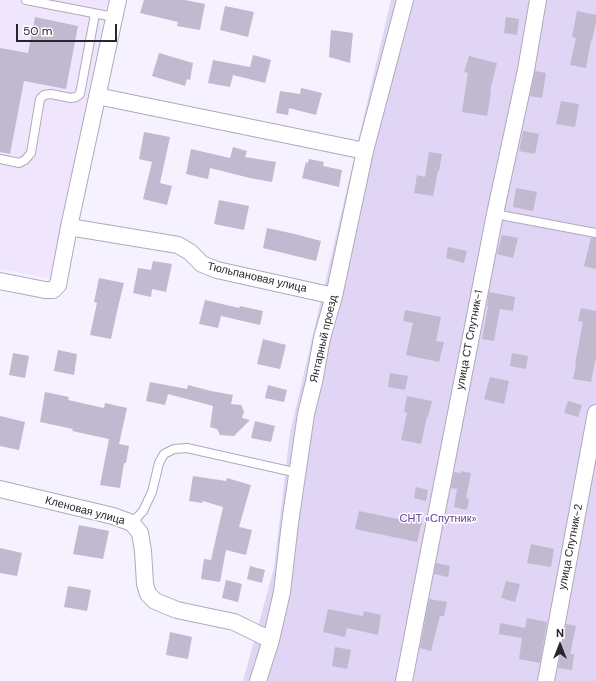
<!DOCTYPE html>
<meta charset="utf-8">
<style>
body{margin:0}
#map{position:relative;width:596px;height:681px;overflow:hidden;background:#f5f1fe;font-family:"DM Sans",sans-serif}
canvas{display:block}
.north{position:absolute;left:540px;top:625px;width:40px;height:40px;-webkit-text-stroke:3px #fff;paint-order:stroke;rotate:0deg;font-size:11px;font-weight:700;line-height:16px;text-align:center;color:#28252d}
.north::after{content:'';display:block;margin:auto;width:14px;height:18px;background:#28252d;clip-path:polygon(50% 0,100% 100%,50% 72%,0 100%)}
.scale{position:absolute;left:16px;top:24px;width:101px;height:18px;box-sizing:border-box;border:2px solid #28252d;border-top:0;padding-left:5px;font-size:12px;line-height:14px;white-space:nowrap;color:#28252d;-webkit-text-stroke:3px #fff;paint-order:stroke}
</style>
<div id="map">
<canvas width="596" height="681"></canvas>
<div class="north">N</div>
<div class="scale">50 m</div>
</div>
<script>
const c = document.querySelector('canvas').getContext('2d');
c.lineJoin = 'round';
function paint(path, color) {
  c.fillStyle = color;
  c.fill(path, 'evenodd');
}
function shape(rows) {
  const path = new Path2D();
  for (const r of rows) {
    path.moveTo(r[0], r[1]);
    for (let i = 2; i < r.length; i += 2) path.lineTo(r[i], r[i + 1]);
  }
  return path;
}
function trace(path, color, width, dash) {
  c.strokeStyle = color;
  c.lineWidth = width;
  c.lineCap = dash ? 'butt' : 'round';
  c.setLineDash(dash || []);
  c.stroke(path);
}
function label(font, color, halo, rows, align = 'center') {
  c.font = font + ' "DM Sans",sans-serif';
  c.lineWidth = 3;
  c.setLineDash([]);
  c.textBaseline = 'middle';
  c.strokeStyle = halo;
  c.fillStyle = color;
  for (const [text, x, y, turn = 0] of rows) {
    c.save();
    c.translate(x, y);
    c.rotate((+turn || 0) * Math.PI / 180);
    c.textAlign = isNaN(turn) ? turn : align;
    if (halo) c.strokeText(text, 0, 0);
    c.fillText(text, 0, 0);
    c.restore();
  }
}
paint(shape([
 [0,0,108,0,53,279,0,269]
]), '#efe6fe');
paint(shape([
 [391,0,596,0,596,681,243,681,274,568,290,433]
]), '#e0d5f4');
paint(shape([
 [144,0,185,0,205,4,200,30,177,26,178,22,140,13],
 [225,6,254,12,248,37,220,30],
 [577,11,596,15,596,22,592,41,591,40,586,68,570,65,576,38,572,37],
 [35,17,78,26,66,89,24,81,10,154,0,152,0,48,28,53],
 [506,17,519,19,517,35,504,33],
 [331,30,353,33,350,63,329,57],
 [159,53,193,63,190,80,187,79,185,86,152,76],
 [253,55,271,60,265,83,233,75,230,87,208,83,213,60,250,67],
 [469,56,497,63,490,91,491,92,487,116,462,112,468,73,464,72],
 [535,71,546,73,542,98,530,96],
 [301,88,322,93,316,115,289,108,288,115,276,113,280,91,300,94],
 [561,101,579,104,575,127,556,124],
 [523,131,539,134,535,154,519,151],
 [144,132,170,137,160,183,172,186,167,205,143,199,152,162,139,159],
 [233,147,247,151,245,157,276,162,272,182,250,178,210,168,208,179,186,174,191,149,230,158],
 [429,152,442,154,439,171,438,171,433,196,414,193,417,175,425,177],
 [309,159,324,162,323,166,342,170,339,187,302,178,306,162,308,163],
 [516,188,537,192,533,211,513,207],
 [219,200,249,206,244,230,214,224],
 [267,228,295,234,321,241,316,261,263,248],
 [502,235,518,238,513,258,497,254],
 [591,238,596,238,596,269,584,266],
 [448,247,467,251,464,263,446,258],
 [153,261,172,264,166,292,152,289,151,297,133,293,138,268,151,270],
 [99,278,124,283,118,307,111,339,90,335,97,303,94,302],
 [489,292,515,297,513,311,500,309,494,341,482,339,488,306,487,306],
 [205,300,239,308,240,306,263,311,260,325,221,316,218,328,199,324],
 [581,308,596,311,596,357,591,382,573,379,576,365,575,364,583,322,578,321],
 [405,310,441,317,436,341,444,342,439,362,406,355,413,323,403,321],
 [263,339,286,345,280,369,257,364],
 [58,350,77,354,74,375,54,371],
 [13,353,29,356,25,378,9,375],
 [512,353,528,356,526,369,510,366],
 [390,373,408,376,405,390,388,387],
 [490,377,509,381,504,404,484,399],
 [150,382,187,389,188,385,211,391,233,395,231,404,241,405,244,411,242,418,250,420,234,436,220,435,217,429,210,427,213,406,168,394,165,405,146,401],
 [268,385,287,390,284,402,265,398],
 [45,392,69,397,68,400,104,408,105,403,127,408,119,444,129,446,126,463,124,463,120,488,100,485,109,439,72,431,73,429,40,422],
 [407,396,432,401,428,417,427,417,421,444,401,440,407,413,404,412],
 [568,401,582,405,578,417,564,413],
 [0,416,25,422,19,450,0,446],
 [255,421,275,426,271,442,251,438],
 [461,471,471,473,466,498,469,499,467,510,454,507,457,489,451,488,454,472,461,473],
 [193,476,226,481,227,478,251,485,239,527,252,530,246,555,226,550,220,582,201,579,204,559,211,560,223,507,203,501,202,503,189,501],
 [416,487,428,490,426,501,414,498],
 [359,511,398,519,399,518,422,522,417,542,355,529],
 [79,525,109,531,103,559,73,554],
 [531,544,554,549,551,567,527,563],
 [0,548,22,553,17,576,0,573],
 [436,563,450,566,448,577,434,574],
 [250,566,265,570,262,583,247,579],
 [226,580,242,584,238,602,222,598],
 [506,581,520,584,515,602,501,598],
 [68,586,91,590,87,611,64,607],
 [429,599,447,602,444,616,440,616,431,651,420,648],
 [328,609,363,616,364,611,381,615,378,635,347,628,345,637,323,632],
 [527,618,547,622,540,663,519,659,522,638,499,634,500,623,525,628],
 [566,624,576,626,570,654,574,654,572,670,558,668],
 [170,632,192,637,188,659,166,655],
 [335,647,351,650,347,669,332,666]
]), '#c1b9cf');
const service = shape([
 [26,0,114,17],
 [0,159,19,163,25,160,31,153,40,99,44,95,51,94,71,98,76,97,80,94,95,14],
 [495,214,596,233],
 [132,523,143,511,152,492,159,463,164,454,174,449,187,448,298,473]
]);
const minor = shape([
 [97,96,365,151],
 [69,227,178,245,190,252,202,264,217,270,334,296],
 [0,281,45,290,53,290,58,285,69,227,118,0],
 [0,489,113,516,132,523,140,533,143,551,145,584,148,594,155,601,177,610,234,622,271,640],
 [258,681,271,640,282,592,290,523,306,414,314,382,322,338,334,296,365,151,405,0],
 [404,681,417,613,495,214,526,70,538,0],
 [546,681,596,413]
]);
trace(service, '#b0a9be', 10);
trace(minor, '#b0a9be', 18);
trace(service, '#fff', 8);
trace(minor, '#fff', 16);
label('11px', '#28252d', '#fff', [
 ["Тюльпановая улица",257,278,13],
 ["Янтарный проезд",324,339,-77],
 ["улица СТ Спутник-1",470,340,-79],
 ["Кленовая улица",85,511,15],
 ["улица Спутник-2",571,547,-79]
]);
label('11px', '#653997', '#fff', [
 ["СНТ «Спутник»",438,519]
]);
</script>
